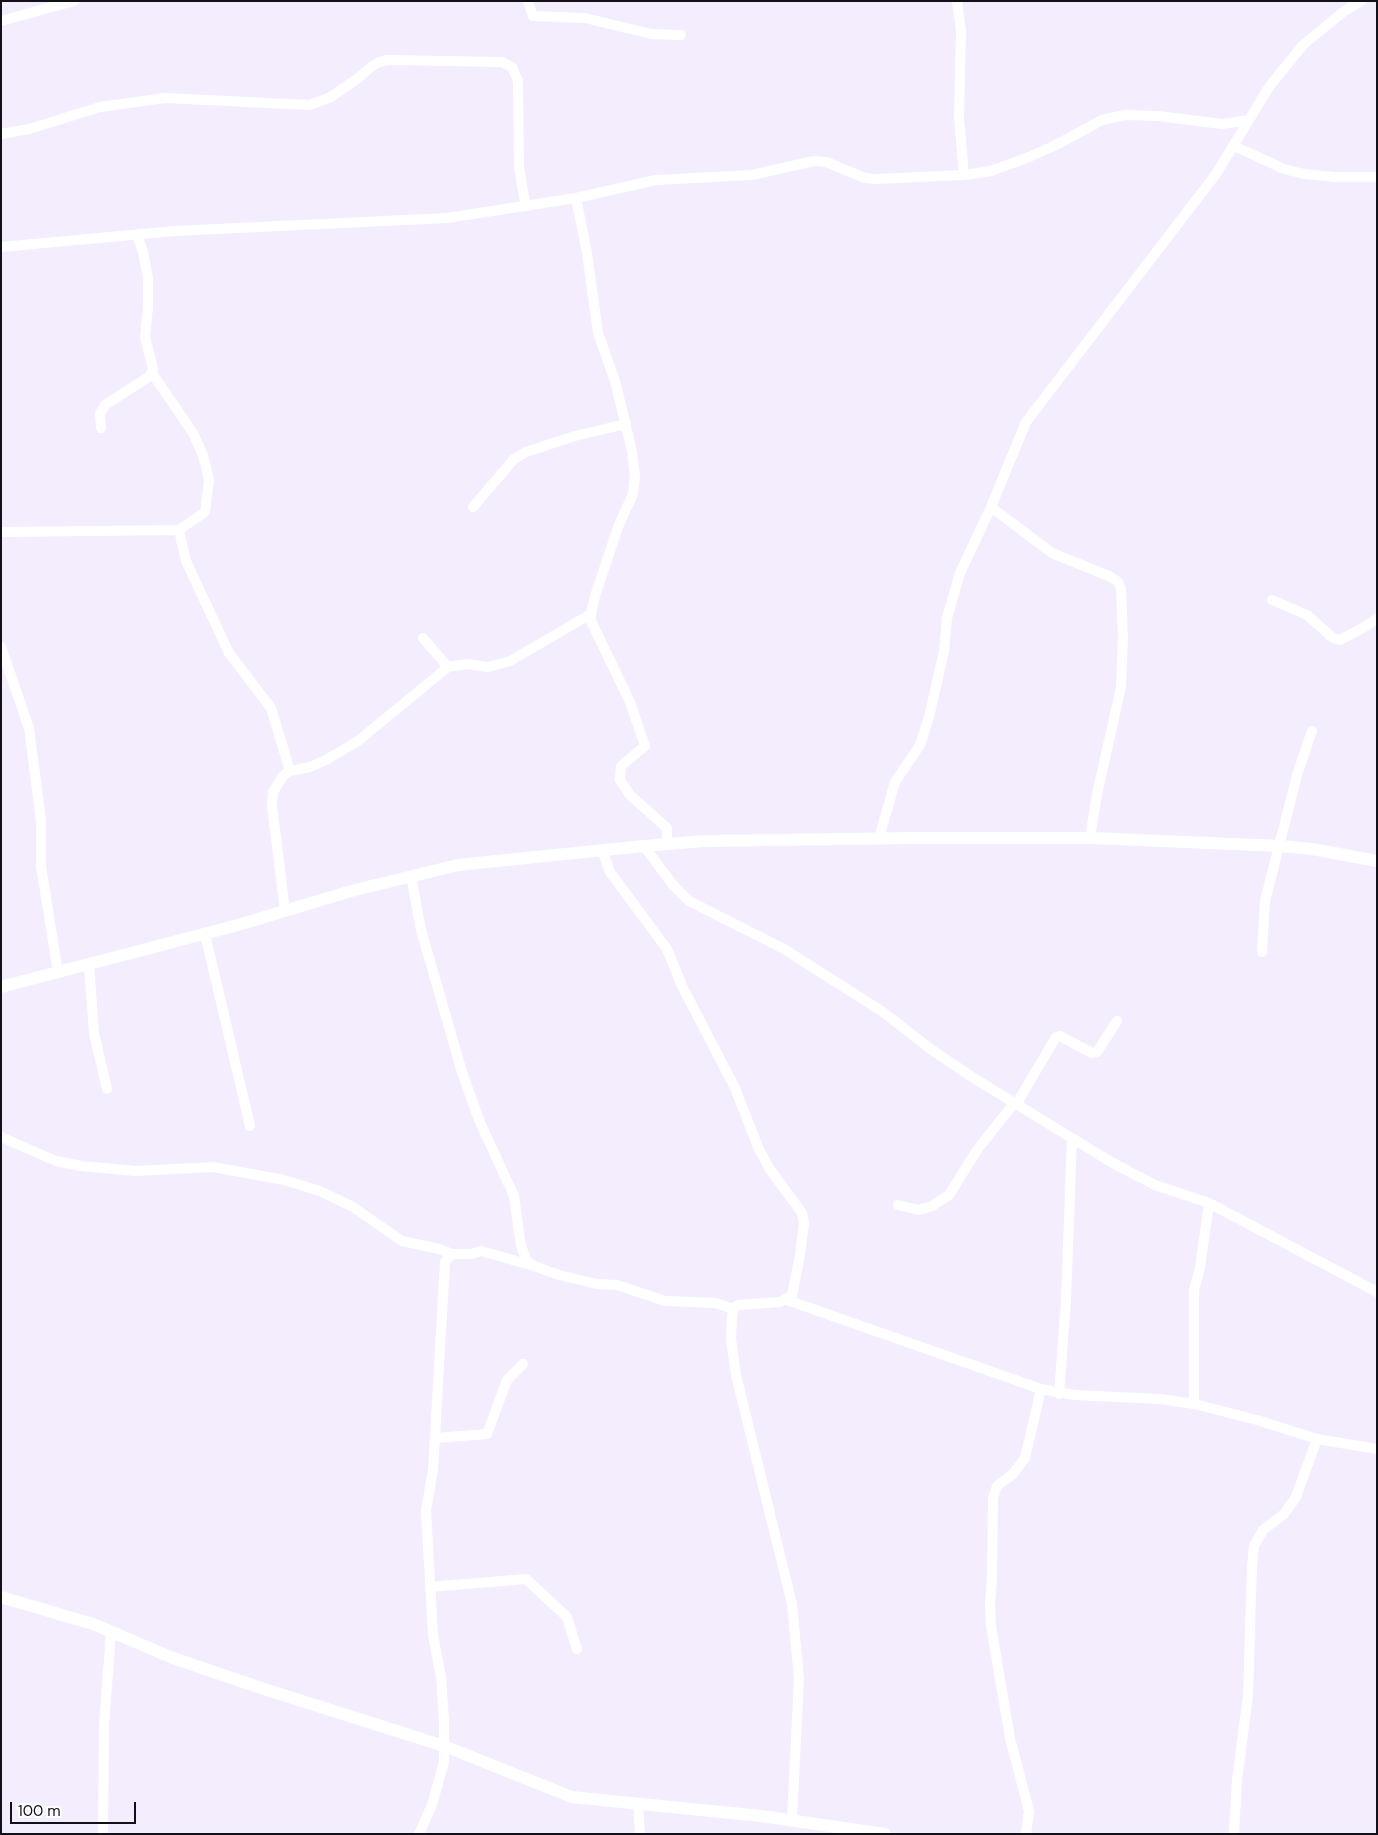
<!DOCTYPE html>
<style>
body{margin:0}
#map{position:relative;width:1378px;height:1835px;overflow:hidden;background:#f4edfe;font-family:"DM Sans",sans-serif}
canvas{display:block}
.frame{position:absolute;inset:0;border:2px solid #14101a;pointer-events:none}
.scale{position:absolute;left:10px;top:1802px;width:126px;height:22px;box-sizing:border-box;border:2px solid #14101a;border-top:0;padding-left:6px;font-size:15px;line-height:18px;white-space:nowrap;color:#14101a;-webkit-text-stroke:4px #fefefe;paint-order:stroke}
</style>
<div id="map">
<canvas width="1378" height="1835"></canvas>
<div class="frame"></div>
<div class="scale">100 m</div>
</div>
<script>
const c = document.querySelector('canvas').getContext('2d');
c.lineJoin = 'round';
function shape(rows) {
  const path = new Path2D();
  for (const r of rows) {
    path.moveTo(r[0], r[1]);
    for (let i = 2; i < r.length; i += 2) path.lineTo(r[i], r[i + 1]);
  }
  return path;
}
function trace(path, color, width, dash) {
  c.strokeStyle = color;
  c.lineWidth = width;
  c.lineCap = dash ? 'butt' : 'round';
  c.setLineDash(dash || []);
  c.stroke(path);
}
trace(shape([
 [528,1,533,16,585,18,651,34,681,35],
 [957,1,961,31,959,118,964,175],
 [1,21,74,1],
 [1,134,29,129,100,107,165,98,309,105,329,98,357,79,371,67,379,62,388,60,502,62,512,67,518,81,519,167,524,197,527,206],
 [1234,146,1284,169,1304,174,1335,177,1377,177],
 [576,198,587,253,598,333,615,381,632,451,635,476,633,494,618,527,595,596,591,614,591,621,630,702,645,746,621,766,620,780,630,795,667,828,667,844],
 [1,247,175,231,447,218,576,198,656,180,752,175,814,161,826,162,865,178,876,179,964,175,991,171,1029,157,1056,145,1102,120,1125,115,1158,116,1222,124,1249,120],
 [101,428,100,414,105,405,150,376,153,369,145,337,148,307,148,278,143,252,137,235],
 [473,507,514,459,526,452,575,436,626,424],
 [991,507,1052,553,1111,577,1118,582,1121,589,1123,638,1121,687,1097,794,1090,838],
 [179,530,186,561,229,653,271,708,290,771],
 [1,532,179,530,205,512,209,480,203,455,193,433,152,373],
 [1272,600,1307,615,1333,638,1340,640,1368,625,1377,618],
 [423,638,448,667],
 [1,647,29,728,41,821,41,866,58,973],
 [879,838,895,782,920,745,929,717,944,651,947,618,960,573,991,507,1026,422,1216,174,1269,87,1303,45,1343,12,1361,1],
 [644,846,673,885,689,901,784,949,883,1012,932,1050,972,1077,1111,1162,1155,1185,1209,1203,1377,1292],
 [602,850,610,872,667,949,682,986,735,1088,758,1147,769,1168,802,1213,804,1223,800,1255,792,1295,780,1302,738,1305,733,1309,732,1317,731,1339,736,1375,792,1604,799,1678,792,1820],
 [411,876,421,930,462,1072,479,1120,514,1196,521,1246,527,1261,534,1266,559,1275,597,1284,617,1285,665,1301,716,1303,733,1309],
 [285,911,272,806,273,792,283,776,290,771,310,767,326,760,358,741,448,667,467,664,488,667,510,661,591,614],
 [205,934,250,1126],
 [1262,952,1265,901,1297,775,1312,731],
 [89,965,94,1033,107,1089],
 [1017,1103,1056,1037,1060,1036,1092,1053,1097,1052,1117,1021],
 [1,1137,56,1161,81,1166,135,1171,213,1167,284,1180,320,1191,353,1207,402,1241,439,1249,452,1254],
 [898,1205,919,1210,932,1206,949,1195,977,1150,1015,1102],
 [787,1300,1041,1389,1074,1395,1160,1399,1194,1404,1257,1420,1317,1439,1377,1449],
 [1059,1394,1066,1300,1072,1138],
 [1194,1404,1194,1290,1200,1268,1209,1203],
 [435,1438,487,1434,507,1380,523,1364],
 [430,1587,526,1579,567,1617,577,1649],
 [638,1804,640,1834],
 [103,1834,104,1726,111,1632],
 [419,1834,432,1805,444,1762,444,1720,441,1677,433,1635,426,1510,433,1470,445,1262,452,1254,471,1254,481,1251,534,1266],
 [1026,1834,1029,1811,1010,1738,991,1626,990,1604,992,1578,993,1498,997,1486,1013,1474,1025,1458,1041,1389],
 [1234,1834,1237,1780,1248,1696,1252,1566,1254,1546,1263,1530,1284,1514,1296,1497,1317,1439]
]), '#fff', 10);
trace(shape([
 [1,987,238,925,351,891,458,865,644,846,703,841,917,838,1090,838,1280,846,1312,849,1377,861],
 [1,1597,93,1624,173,1658,261,1688,444,1746,572,1797,761,1816,885,1834]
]), '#fff', 12);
</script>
